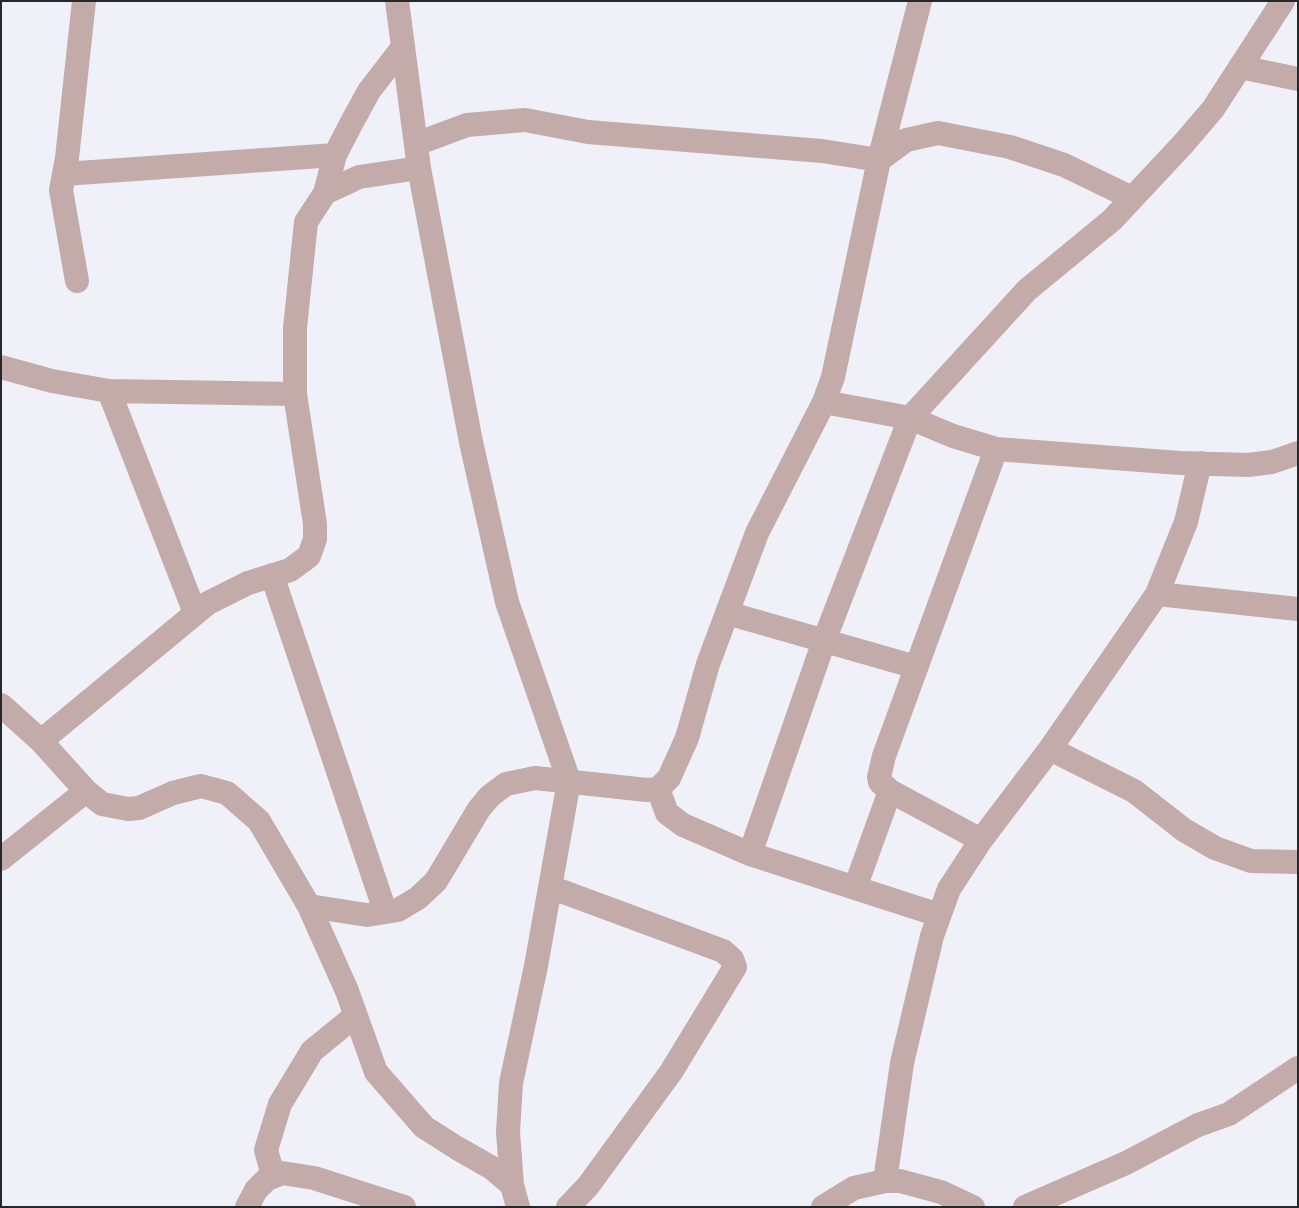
<!DOCTYPE html>
<style>
body{margin:0}
#map{position:relative;width:1299px;height:1208px;overflow:hidden;background:#f0f0f8;font-family:Jost,sans-serif}
canvas{display:block}
.frame{position:absolute;inset:0;border:2px solid #27282b;pointer-events:none}
</style>
<div id="map">
<canvas width="1299" height="1208"></canvas>
<div class="frame"></div>
</div>
<script>
const c = document.querySelector('canvas').getContext('2d');
c.lineJoin = 'round';
function shape(rows) {
  const path = new Path2D();
  for (const r of rows) {
    path.moveTo(r[0], r[1]);
    for (let i = 2; i < r.length; i += 2) path.lineTo(r[i], r[i + 1]);
  }
  return path;
}
function trace(path, color, width, dash) {
  c.strokeStyle = color;
  c.lineWidth = width;
  c.lineCap = dash ? 'butt' : 'round';
  c.setLineDash(dash || []);
  c.stroke(path);
}
trace(shape([
 [397,1,419,168,471,442,507,602,569,781,536,966,511,1083,508,1132,512,1185],
 [1240,67,1298,79],
 [416,144,467,125,525,120,588,132,822,151,879,160,906,140,938,133,1010,147,1064,165,1132,198],
 [64,174,335,155],
 [325,193,335,155,351,124,369,91,403,47],
 [77,281,61,190,67,158,84,1],
 [1,367,52,381,109,391,295,394],
 [109,391,195,613],
 [824,402,910,418,953,436,996,449,1180,463,1248,465,1272,462,1298,453],
 [272,575,385,911],
 [1157,594,1298,609],
 [727,613,916,667],
 [1,705,41,741,86,791,102,804,128,809,139,808,173,793,201,786,227,793,259,821,309,906,347,991,376,1072,424,1127,457,1148,492,1168,512,1185,518,1207],
 [41,741,208,603,248,583,290,570,309,556,315,539,315,524,295,394,295,328,306,222,325,193,359,177,419,168],
 [1050,749,1134,791,1184,830,1215,848,1251,861,1298,862],
 [658,789,667,813,683,825,750,854,939,915],
 [981,840,890,791,880,782,879,777,884,756,996,449],
 [750,854,824,641,910,418,1027,290,1112,220,1184,143,1213,109,1283,1],
 [1,859,86,791],
 [550,887,723,951,732,959,735,967,671,1072,588,1186,568,1207],
 [855,888,890,791],
 [309,906,367,915,398,910,418,898,436,881,479,809,490,796,506,784,535,778,647,790,658,789,669,778,687,738,708,664,757,533,824,402,833,377,879,160,920,1],
 [273,1175,266,1150,280,1104,312,1051,355,1016],
 [885,1181,902,1063,932,936,949,889,981,840,1050,749,1157,594,1186,522,1200,463],
 [247,1207,256,1190,267,1179,282,1173,314,1178,404,1207],
 [823,1207,854,1188,885,1181,900,1181,941,1192,973,1207],
 [1025,1207,1126,1163,1198,1125,1229,1114,1298,1068]
]), '#c2aba8', 24);
</script>
